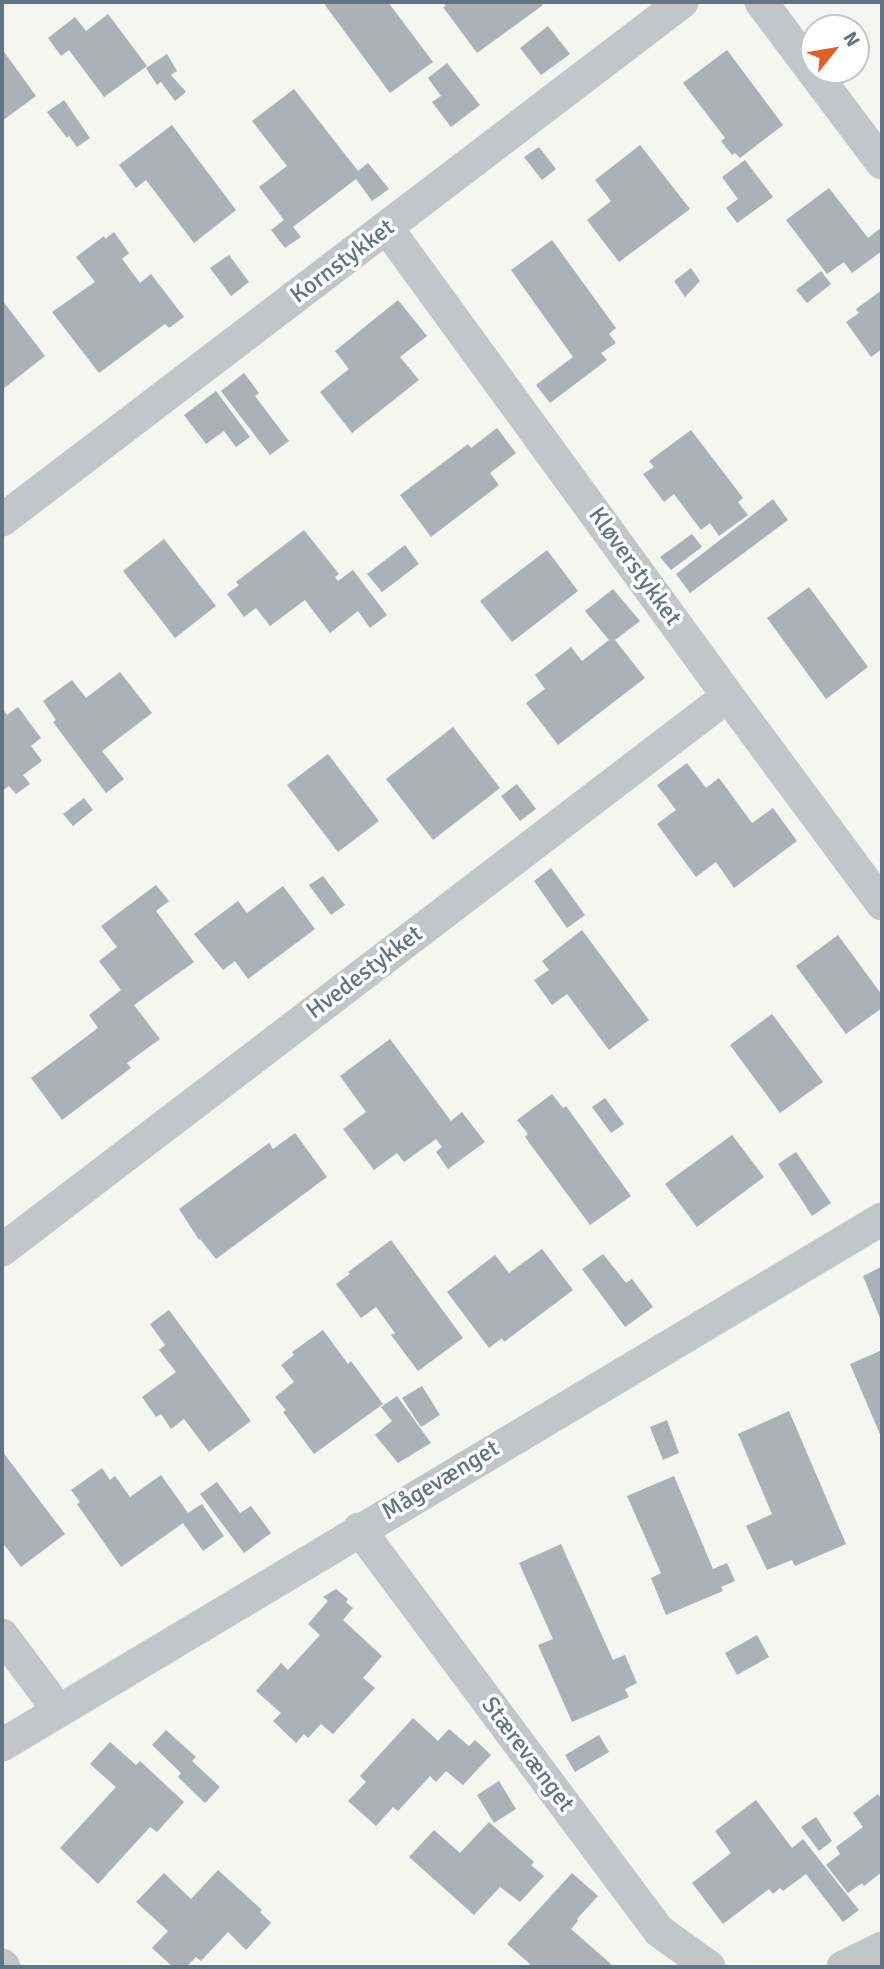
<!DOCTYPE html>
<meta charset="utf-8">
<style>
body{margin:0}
#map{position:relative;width:884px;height:1969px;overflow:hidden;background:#f5f5f1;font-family:Signika,sans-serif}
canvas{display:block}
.frame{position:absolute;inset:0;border:4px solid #647382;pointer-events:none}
.north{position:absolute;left:800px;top:14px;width:70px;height:70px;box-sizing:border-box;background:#fff;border:2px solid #c1c7cd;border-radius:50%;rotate:59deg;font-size:19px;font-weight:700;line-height:28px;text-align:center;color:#647382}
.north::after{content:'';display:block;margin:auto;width:24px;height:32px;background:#e25e24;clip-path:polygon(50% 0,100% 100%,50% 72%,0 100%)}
</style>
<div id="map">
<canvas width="884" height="1969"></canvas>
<div class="frame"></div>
<div class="north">N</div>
</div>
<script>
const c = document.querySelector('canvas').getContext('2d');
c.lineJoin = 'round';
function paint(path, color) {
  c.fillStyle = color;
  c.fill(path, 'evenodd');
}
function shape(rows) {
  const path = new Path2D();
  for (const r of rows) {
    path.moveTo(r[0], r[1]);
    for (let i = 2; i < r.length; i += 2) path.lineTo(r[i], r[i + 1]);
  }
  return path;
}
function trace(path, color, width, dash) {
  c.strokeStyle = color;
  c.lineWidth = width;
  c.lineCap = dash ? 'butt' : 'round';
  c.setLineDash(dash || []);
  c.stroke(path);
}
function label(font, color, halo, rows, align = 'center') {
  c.font = font + ' Signika,sans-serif';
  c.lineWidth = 7;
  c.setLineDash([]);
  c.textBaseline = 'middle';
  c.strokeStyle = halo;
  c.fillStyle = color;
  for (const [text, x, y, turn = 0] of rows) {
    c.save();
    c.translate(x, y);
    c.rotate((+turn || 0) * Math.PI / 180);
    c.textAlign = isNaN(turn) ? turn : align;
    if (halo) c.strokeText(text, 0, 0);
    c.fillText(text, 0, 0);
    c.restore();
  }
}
paint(shape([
 [329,2,388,2,433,62,390,93,325,5],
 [443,2,541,2,543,5,477,53,443,7,446,6],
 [108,14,147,66,104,97,69,50,61,56,48,38,75,17,86,31],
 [548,26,570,54,541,75,520,48],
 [2,49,36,96,2,121],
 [727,50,783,125,740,158,735,153,732,155,721,141,725,138,683,83],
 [167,54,177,71,171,75,186,92,175,101,161,82,157,85,146,68],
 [447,63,480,105,451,127,432,102,441,96,428,78],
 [294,89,358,171,368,163,389,189,372,201,356,179,293,227,301,237,285,248,271,230,284,220,259,187,287,166,252,121],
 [64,100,90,138,77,147,69,136,67,138,47,112],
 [172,125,236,210,194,243,146,180,136,188,119,165],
 [640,145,690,209,619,262,587,220,611,201,595,180],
 [539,147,556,169,542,180,524,157],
 [745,160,773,197,737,223,726,208,738,199,722,177],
 [829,188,868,238,882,227,882,251,852,273,844,262,827,274,786,220],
 [114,232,129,253,122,259,140,283,151,274,184,317,169,328,165,324,99,373,52,312,95,282,76,257,104,236,105,239],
 [552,240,616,328,609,334,616,343,601,353,607,360,550,403,536,385,573,357,511,270],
 [229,255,249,282,231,296,210,268],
 [691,268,700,281,685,297,674,281],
 [821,271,831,284,807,303,796,290],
 [882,290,882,349,871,357,846,322,859,313,856,309],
 [2,300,45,356,3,389,2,387],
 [398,300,427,336,400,357,419,380,352,433,320,392,349,369,335,351],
 [244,373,259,393,255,396,289,441,270,455,221,391],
 [216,391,250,437,236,447,224,431,206,444,184,415],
 [497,428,516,453,490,473,499,485,431,537,400,495,468,444,471,448],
 [691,430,743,498,738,502,748,515,719,536,710,523,701,530,674,494,664,502,643,474,654,467,649,461],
 [773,499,788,520,690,593,676,574],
 [304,530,339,574,335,577,338,581,353,570,387,615,370,628,358,611,330,633,305,600,270,626,256,608,244,617,227,594,239,585,236,582],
 [692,534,702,547,671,570,660,557],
 [164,539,216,606,175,638,123,571],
 [405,545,419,564,382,592,367,574],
 [547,550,578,591,512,642,480,601],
 [809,587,868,667,826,699,767,618],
 [613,589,640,621,615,640,645,678,558,745,526,703,545,689,535,675,571,647,582,661,609,640,585,611],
 [120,672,152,713,102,751,124,779,106,793,53,722,56,720,43,701,72,680,86,698],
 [18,707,41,738,31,746,42,761,23,775,30,784,16,794,9,786,2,791,2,708,7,715],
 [453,727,500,788,433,840,386,779],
 [328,754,379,821,338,852,287,785],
 [687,763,706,788,719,778,752,823,773,808,797,841,734,888,716,862,696,877,657,824,676,810,657,785],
 [517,784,536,809,520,821,501,796],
 [84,798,93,810,73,826,63,814],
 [551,868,585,915,567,928,534,881],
 [323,876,345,905,331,915,309,885],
 [156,885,169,901,156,911,194,962,134,1005,160,1039,127,1063,131,1068,62,1120,31,1078,98,1028,89,1015,121,990,99,961,117,947,101,926],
 [283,886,315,929,248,979,235,961,223,970,194,934,238,901,247,913],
 [582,930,649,1020,609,1050,567,994,552,1005,534,980,549,970,542,961],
 [838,935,882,995,882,1008,846,1034,796,966],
 [772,1014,823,1082,780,1113,730,1045],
 [390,1039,451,1121,462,1112,485,1142,448,1169,436,1152,442,1147,436,1139,404,1162,397,1153,374,1170,343,1129,366,1112,340,1076],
 [552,1094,563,1108,566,1106,631,1196,590,1225,525,1137,528,1134,517,1120],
 [605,1098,624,1124,611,1133,592,1107],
 [295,1133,327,1177,216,1259,200,1239,199,1240,179,1209,269,1143,273,1149],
 [732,1135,764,1177,697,1227,665,1184],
 [796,1152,831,1203,812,1216,778,1164],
 [391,1240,463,1338,418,1371,391,1335,395,1333,376,1307,361,1318,336,1284,350,1274,348,1272],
 [542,1249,573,1290,504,1342,502,1338,489,1348,447,1292,495,1255,509,1273],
 [603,1254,626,1283,632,1279,653,1307,625,1327,582,1269],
 [881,1267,882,1271,882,1323,863,1276],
 [169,1310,251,1421,209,1452,184,1419,171,1429,161,1414,156,1417,142,1397,176,1372,159,1350,165,1345,150,1324],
 [323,1330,348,1364,351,1361,383,1404,314,1454,283,1412,286,1410,275,1397,294,1382,281,1365,294,1355,292,1352],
 [882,1350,882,1439,850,1364],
 [422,1386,440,1415,421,1427,402,1398],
 [397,1396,431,1443,398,1463,375,1435,392,1421,381,1407],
 [789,1411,846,1544,795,1566,792,1560,767,1570,746,1526,772,1514,738,1434],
 [667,1420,679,1453,663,1460,650,1427],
 [2,1451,65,1534,21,1567,2,1542],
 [102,1468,110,1480,115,1476,130,1497,161,1475,188,1513,202,1504,224,1536,203,1551,183,1523,121,1567,77,1504,80,1502,71,1490],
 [674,1476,713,1569,727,1563,735,1581,721,1587,723,1591,666,1615,651,1578,661,1573,627,1496],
 [217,1482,240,1513,251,1506,271,1533,244,1553,200,1494],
 [561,1544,613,1660,625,1655,637,1683,625,1689,629,1697,572,1722,538,1645,553,1639,519,1563],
 [336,1589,348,1599,346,1602,353,1608,343,1620,382,1656,363,1678,375,1688,333,1734,321,1724,308,1738,304,1734,296,1743,273,1721,281,1713,256,1691,281,1663,288,1670,320,1635,308,1624,328,1601,323,1597],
 [757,1635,769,1657,737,1675,725,1653],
 [413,1718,438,1741,449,1729,469,1746,475,1740,491,1755,463,1785,446,1771,436,1782,430,1776,398,1811,393,1807,376,1826,348,1801,366,1782,360,1776],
 [166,1730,196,1757,192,1761,220,1787,205,1803,178,1777,181,1773,152,1745],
 [599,1735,609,1752,575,1772,565,1755],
 [110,1742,136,1765,140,1761,184,1802,157,1832,150,1827,98,1884,60,1848,116,1787,90,1764],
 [499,1781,516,1809,494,1823,477,1795],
 [878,1794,882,1800,882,1872,864,1886,862,1883,848,1893,826,1865,840,1854,836,1847,863,1827,853,1813],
 [756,1800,792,1848,803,1839,859,1910,843,1922,806,1874,783,1891,780,1888,773,1894,769,1889,723,1924,692,1883,731,1853,715,1831],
 [816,1817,832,1841,819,1851,801,1827],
 [489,1822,534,1862,531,1865,544,1876,520,1902,500,1887,474,1915,409,1857,434,1830,460,1853],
 [218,1870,262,1910,260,1912,271,1923,246,1950,228,1932,201,1961,196,1957,186,1967,173,1967,152,1948,168,1931,136,1902,164,1873,191,1899],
 [572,1873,598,1896,577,1919,578,1921,571,1929,611,1964,608,1967,527,1967,530,1964,507,1944]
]), '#abb1b7');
trace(shape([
 [761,2,882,163],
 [387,228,728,696,882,904],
 [2,520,682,2],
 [2,1250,728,696],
 [359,1529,659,1931,709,1967],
 [2,1635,59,1711],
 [2,1745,882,1219],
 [2,1965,4,1967],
 [843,1967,882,1948]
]), '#c2c6c9', 33);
label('24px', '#647382', '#fff', [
 ["Kornstykket",343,262,-37],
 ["Kløverstykket",634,567,54],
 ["Hvedestykket",365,973,-37],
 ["Mågevænget",441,1481,-31],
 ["Stærevænget",527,1755,53]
]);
</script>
